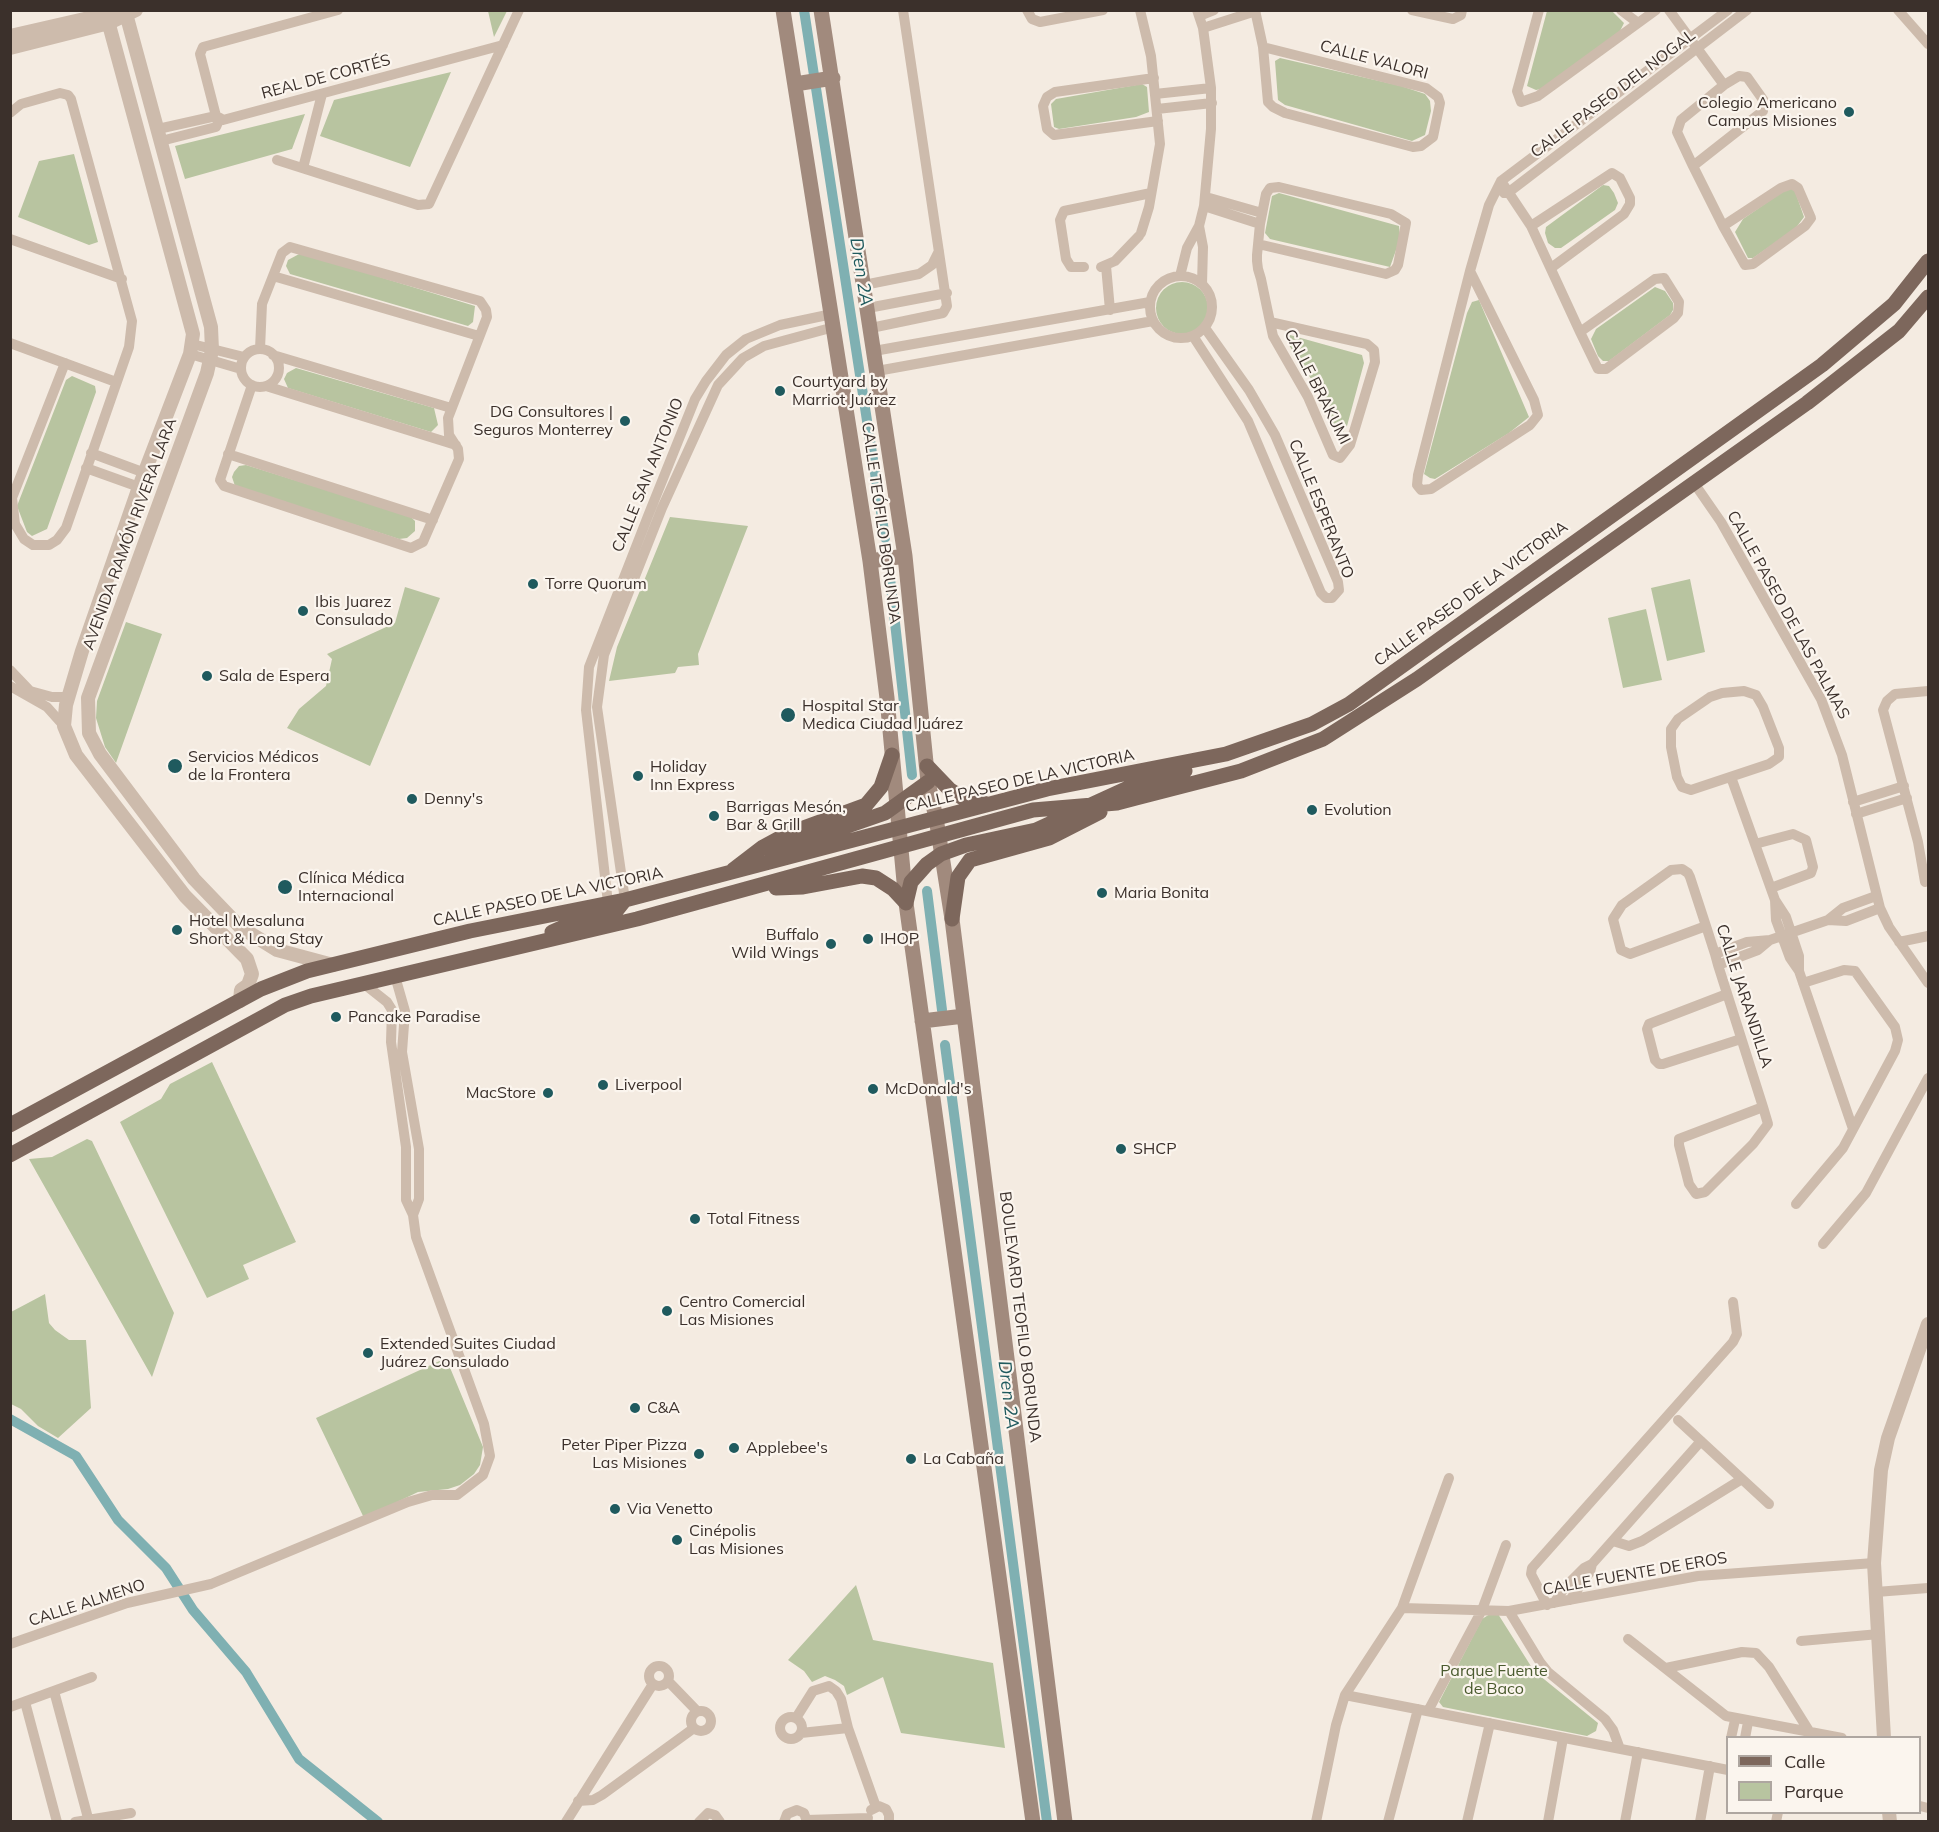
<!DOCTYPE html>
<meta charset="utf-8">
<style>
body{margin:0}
#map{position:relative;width:1939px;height:1832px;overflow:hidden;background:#f4ebe1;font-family:Mulish,sans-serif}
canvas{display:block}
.frame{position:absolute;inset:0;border:12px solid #3b302b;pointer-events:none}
.legend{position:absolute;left:1726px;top:1736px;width:195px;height:78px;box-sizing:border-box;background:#fbf5ee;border:2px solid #aea6a0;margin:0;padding:8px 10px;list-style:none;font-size:18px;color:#3b302b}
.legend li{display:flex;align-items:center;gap:12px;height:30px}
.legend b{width:30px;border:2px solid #aea6a0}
</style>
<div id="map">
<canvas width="1939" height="1832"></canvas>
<div class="frame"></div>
<ul class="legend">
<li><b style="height:8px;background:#7d675c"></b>Calle</li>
<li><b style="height:16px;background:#b8c4a0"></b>Parque</li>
</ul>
</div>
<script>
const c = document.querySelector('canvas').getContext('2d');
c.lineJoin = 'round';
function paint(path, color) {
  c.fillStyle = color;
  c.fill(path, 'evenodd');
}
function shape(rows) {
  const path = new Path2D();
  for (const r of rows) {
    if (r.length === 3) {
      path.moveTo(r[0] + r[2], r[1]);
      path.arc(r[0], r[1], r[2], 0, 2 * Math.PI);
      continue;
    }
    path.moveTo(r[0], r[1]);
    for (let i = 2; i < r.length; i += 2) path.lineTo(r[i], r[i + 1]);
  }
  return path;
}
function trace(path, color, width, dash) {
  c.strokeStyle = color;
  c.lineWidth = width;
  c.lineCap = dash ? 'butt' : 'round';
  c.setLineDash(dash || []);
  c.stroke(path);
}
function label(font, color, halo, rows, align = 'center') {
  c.font = font + ' Mulish,sans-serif';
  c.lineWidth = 4.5;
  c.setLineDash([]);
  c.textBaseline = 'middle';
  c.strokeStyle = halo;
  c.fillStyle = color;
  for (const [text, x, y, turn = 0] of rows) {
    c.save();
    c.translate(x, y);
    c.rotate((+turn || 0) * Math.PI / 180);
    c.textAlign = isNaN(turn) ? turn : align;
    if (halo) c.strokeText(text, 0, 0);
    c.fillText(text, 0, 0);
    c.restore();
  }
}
paint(shape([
 [488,11,507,11,494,37],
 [1547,11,1612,11,1624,23,1619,33,1541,89,1536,90,1527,86],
 [1280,58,1401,86,1425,94,1430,101,1431,111,1425,135,1412,141,1285,105,1278,100,1275,61],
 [451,72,410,167,320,136,334,100],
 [1142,84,1147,87,1149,112,1136,117,1059,129,1054,127,1051,104,1056,99],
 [305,114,292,149,185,179,175,146],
 [74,154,98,242,89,245,18,217,39,161],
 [1603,185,1609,186,1614,193,1618,203,1615,210,1561,248,1555,248,1548,243,1545,233,1546,227],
 [1794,188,1804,217,1795,229,1753,258,1748,258,1735,232,1743,219,1785,190],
 [1279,193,1399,226,1400,239,1390,267,1270,239,1265,233,1272,196],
 [301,253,475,306,473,322,468,326,290,274,286,266,288,260],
 [1182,308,26],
 [1655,287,1665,291,1673,303,1673,310,1670,315,1609,361,1603,361,1598,356,1591,339,1596,329],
 [1479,300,1529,417,1509,433,1435,479,1430,478,1424,474,1467,313,1472,302],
 [1290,335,1362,355,1364,363,1354,400,1347,426,1340,437,1337,437,1317,388,1285,339],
 [296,368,434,408,438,425,431,432,288,388,284,379,287,373],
 [72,376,95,386,96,392,47,529,32,536,27,532,17,506,66,380],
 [246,465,410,516,415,521,415,531,407,538,399,539,235,486,232,477,234,472,239,466],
 [670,517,748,526,698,654,699,665,678,667,675,673,609,681,617,647],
 [1690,579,1705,652,1667,661,1651,588],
 [405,587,440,598,370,766,287,728,299,709,326,686,332,659,327,654,395,623],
 [1646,609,1662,680,1623,688,1608,618],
 [126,622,162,634,116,763,105,747,96,718,97,701],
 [212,1062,296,1242,243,1265,249,1279,207,1298,120,1122,161,1099,170,1084],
 [87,1139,92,1141,174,1313,152,1377,29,1159,52,1157],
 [45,1294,49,1323,55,1330,69,1340,86,1340,91,1408,58,1438,38,1426,21,1409,11,1404,11,1312],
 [446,1358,483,1447,480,1465,474,1474,460,1485,448,1489,418,1492,364,1518,316,1418],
 [856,1585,873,1640,993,1663,1005,1748,901,1733,883,1677,847,1695,844,1686,835,1680,825,1676,812,1682,804,1671,788,1660],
 [1490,1614,1498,1614,1534,1671,1598,1723,1596,1731,1587,1736,1443,1707,1439,1702,1482,1619]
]), '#b8c4a0');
trace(shape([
 [804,10,885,538],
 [890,578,912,775],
 [927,891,942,1010],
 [945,1045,1047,1822],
 [10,1419,76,1456,118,1520,166,1568,193,1610,246,1672,299,1759,378,1822]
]), '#7fb0b2', 10);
trace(shape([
 [1027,10,1032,19,1040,22,1103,10],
 [1140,10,1151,56,1160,144,1149,207,1141,233],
 [1255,10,1263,47,1268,102,1273,107,1285,113,1413,147,1421,146,1433,137,1440,103,1438,97,1426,88,1263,47],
 [1412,10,1453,19,1461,15,1462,10],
 [1539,10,1519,84,1517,91,1521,102,1538,96,1656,10],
 [1621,10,1638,23],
 [1669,10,1724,85],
 [1898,10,1928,44],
 [1199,16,1214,10],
 [1203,28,1256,11],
 [1154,78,1055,92,1047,97,1043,106,1047,129,1054,135,1158,121],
 [1155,94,1211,88],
 [1157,109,1212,103],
 [10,113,21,104,60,93,68,95,71,99,132,321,129,347,66,528,57,540,49,545,33,545,24,539,15,524,12,498,65,363],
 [220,118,223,120,503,45],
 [220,118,216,116,200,54,203,47,338,10],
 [158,129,216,116],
 [161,141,216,127,220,118],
 [277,160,418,205,429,204,519,10],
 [1693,166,1763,111,1764,101,1747,77,1739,76,1724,85,1681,120,1677,132,1693,166,1723,226,1745,265,1753,264,1805,226,1811,218,1798,188,1792,184,1781,188,1723,226],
 [303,168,322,94],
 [1501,181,1531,226,1580,332,1598,369,1606,369,1674,318,1678,313,1679,302,1664,278,1655,279,1580,332],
 [1504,193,1509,192,1747,10],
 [1206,197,1262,213],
 [1204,206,1260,224],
 [1199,226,1203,247,1202,284],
 [1531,226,1612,173,1620,178,1630,198,1630,204,1624,214,1551,268],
 [10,239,122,279],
 [1258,244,1386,274,1395,270,1398,265,1406,223,1391,214,1279,187,1270,188,1266,194,1260,224,1257,255,1257,261,1258,269,1261,279,1270,322,1273,336,1308,397,1333,455,1340,458,1350,445,1375,362,1374,350,1367,344,1270,322],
 [1106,266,1110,310],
 [1084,267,1071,267,1066,259,1060,220,1064,211,1151,193],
 [1101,267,1115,261,1139,236],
 [1470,271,1534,400,1538,415,1530,425,1431,489,1421,490,1417,485,1418,475,1470,271,1489,205,1501,181,1728,10],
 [273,276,479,336],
 [1180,276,1187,248,1199,226,1204,206,1211,129,1211,88,1203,28,1197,10],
 [1181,307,31],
 [864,285,919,274,932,265,939,251],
 [868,308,947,293],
 [871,328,943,313,947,306,903,10],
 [1193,336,1248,421,1321,593,1326,598,1332,598,1339,590,1338,582,1275,435,1249,390,1205,328],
 [10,343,116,382],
 [192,344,244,357],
 [260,368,19],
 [874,351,1150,302],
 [190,354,241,369],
 [273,355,451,408],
 [877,371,1153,321],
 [252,385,220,480,224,486,411,548,423,542,459,459,458,449,449,435,448,418,487,317,486,310,480,301,290,247,282,253,262,304,260,349],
 [266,386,456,445],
 [91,453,145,473],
 [228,454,433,520],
 [86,468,139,487],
 [1694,483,1721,522,1821,699,1842,755,1880,908,1889,927,1928,983],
 [10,670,30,691,52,697,68,697],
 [10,686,47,707,64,726],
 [1744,691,1756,695,1763,707,1779,748,1779,757,1769,764,1691,790,1682,787,1677,777,1671,747,1671,729,1678,719,1710,697,1722,693,1744,691],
 [1731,777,1775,900,1786,917,1799,956,1799,971],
 [1853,802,1904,786],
 [1856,814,1907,798],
 [1755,844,1793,834,1806,840,1813,867,1811,873,1771,888],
 [1925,882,1918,842,1883,710,1887,701,1895,694,1928,691],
 [625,900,597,707,604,655,662,508,718,385,743,358,764,346,834,327],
 [1775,900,1776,920,1790,958,1799,971,1853,1129],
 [608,903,586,710,589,667,648,516,695,399,706,381,726,355,746,339,780,325,832,314],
 [1828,920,1846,921,1880,908],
 [1706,926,1630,954,1621,950,1613,919,1622,905,1671,870,1682,869,1688,873,1690,877,1706,926,1715,954,1718,965,1763,1107,1768,1124,1753,1144,1705,1192,1696,1194,1689,1184,1679,1145,1679,1139,1763,1107],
 [1899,942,1928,936],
 [1715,954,1747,942,1770,940,1828,920,1843,908,1876,896],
 [1718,965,1758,950,1770,940],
 [395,976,405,1011,402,1052,419,1149,419,1199,413,1215],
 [1727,994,1649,1024,1647,1029,1655,1060,1659,1064,1663,1064,1741,1039],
 [1796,1204,1843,1148,1895,1051,1898,1040,1895,1027,1855,971,1844,970,1803,983],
 [1823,1244,1866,1193,1928,1078],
 [1678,1420,1769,1504],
 [1613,1541,1629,1546,1642,1541,1742,1479],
 [1876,1592,1928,1588],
 [1570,1600,1590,1572,1592,1564],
 [1554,1603,1565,1587,1584,1568,1592,1564,1701,1441],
 [1547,1605,1531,1574,1532,1568,1733,1342,1737,1334,1733,1302],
 [1402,1608,1509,1611,1698,1576,1874,1563],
 [1509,1611,1540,1662,1548,1672,1605,1719,1613,1730,1620,1749],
 [1628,1639,1726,1716,1842,1738],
 [1801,1641,1879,1634],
 [10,1644,127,1603,211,1584,408,1502,432,1495,457,1495,483,1475,490,1456,484,1424,416,1237,413,1215,406,1200,406,1147,391,1042,392,1010,387,1002,363,983],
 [659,1676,10],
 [1666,1668,1742,1652,1756,1653,1769,1667,1809,1731],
 [668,1681,697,1711],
 [54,1691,88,1818],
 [1345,1695,1728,1770],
 [25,1702,57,1822],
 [10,1707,92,1677],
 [701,1721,10],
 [1428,1711,1482,1610,1506,1545],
 [791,1728,11],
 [796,1718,813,1691,829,1686,836,1691,841,1699,848,1728,876,1807],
 [801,1733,848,1728],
 [1731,1738,1735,1720],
 [1745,1738,1748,1722],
 [578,1801,593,1800,602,1795,694,1728],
 [1920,1806,1928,1808],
 [871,1810,879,1806,886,1809,889,1815,889,1822],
 [807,1820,868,1818],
 [75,1822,131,1813],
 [566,1822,653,1684],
 [699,1822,708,1813,715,1815,720,1822],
 [784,1822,787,1814,797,1810,804,1813,807,1822],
 [1316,1822,1336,1725,1345,1695,1402,1608,1449,1478],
 [1388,1822,1418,1709],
 [1467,1822,1490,1723],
 [1548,1822,1563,1738],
 [1625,1822,1638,1752],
 [1700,1822,1710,1766],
 [1776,1822,1778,1812]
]), '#cdbbac', 10);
trace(shape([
 [105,10,193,334,190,354,139,487,82,651,66,705,64,726,76,755,185,896,247,959,252,974,248,985,241,990,240,1001],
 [125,10,211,327,212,350,207,373,88,698,89,733,100,754,194,879,240,927,277,950,333,965],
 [10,36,115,12],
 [10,48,109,23,136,10],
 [1884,1738,1874,1563,1881,1470,1888,1438,1928,1324],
 [1889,1812,1890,1822]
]), '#cdbbac', 14);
trace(shape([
 [783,10,870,561,887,698,906,903,1033,1822],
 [821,10,905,556,928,782,936,818,952,919,1065,1822],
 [795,84,833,78],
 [870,561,905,556],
 [922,1021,964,1016]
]), '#a18a7d', 15);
trace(shape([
 [927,766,950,790,963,798,987,804],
 [771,859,793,845,885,813,928,782],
 [733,870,763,847,787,834,866,805,881,787,892,755],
 [776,888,803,887,862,876,876,878,893,889,906,903],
 [906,903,911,882,927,864,941,854,966,845,1036,830,1130,787,1185,771],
 [952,919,958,877,970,860,1049,838,1100,812],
 [552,932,570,924,616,911,624,901],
 [10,1125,261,989,307,971,470,931,625,900,1047,789,1226,754,1312,724,1349,704,1822,365,1894,304,1928,261],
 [10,1155,285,1005,311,996,637,919,1033,810,1117,803,1136,798,1241,771,1323,739,1417,679,1807,403,1899,331,1928,297]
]), '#7d675c', 15);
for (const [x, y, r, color] of [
 [1849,112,6,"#1f5a5e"],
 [780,391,6,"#1f5a5e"],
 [625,421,6,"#1f5a5e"],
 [533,584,6,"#1f5a5e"],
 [303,611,6,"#1f5a5e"],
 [207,676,6,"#1f5a5e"],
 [788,715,8,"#1f5a5e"],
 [175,766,8,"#1f5a5e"],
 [638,776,6,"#1f5a5e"],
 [412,799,6,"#1f5a5e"],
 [1312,810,6,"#1f5a5e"],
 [714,816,6,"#1f5a5e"],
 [285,887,8,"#1f5a5e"],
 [1102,893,6,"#1f5a5e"],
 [177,930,6,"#1f5a5e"],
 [868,939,6,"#1f5a5e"],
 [831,944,6,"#1f5a5e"],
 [336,1017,6,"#1f5a5e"],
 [603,1085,6,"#1f5a5e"],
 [873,1089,6,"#1f5a5e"],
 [548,1093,6,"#1f5a5e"],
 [1121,1149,6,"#1f5a5e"],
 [695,1219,6,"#1f5a5e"],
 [667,1311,6,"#1f5a5e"],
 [368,1353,6,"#1f5a5e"],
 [635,1408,6,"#1f5a5e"],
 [734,1448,6,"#1f5a5e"],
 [699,1454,6,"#1f5a5e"],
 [911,1459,6,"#1f5a5e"],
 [615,1509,6,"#1f5a5e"],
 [677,1540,6,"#1f5a5e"]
]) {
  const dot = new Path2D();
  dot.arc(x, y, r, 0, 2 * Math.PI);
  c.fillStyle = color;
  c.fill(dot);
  trace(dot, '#fbf5ee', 2);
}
label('16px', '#3b302b', '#fbf5ee', [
 ["CALLE VALORI",1374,60,15],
 ["REAL DE CORTÉS",326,77,-15],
 ["CALLE PASEO DEL NOGAL",1613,94,-37],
 ["CALLE BRAKUMI",1317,387,63],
 ["CALLE SAN ANTONIO",648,475,-68],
 ["CALLE ESPERANTO",1321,509,68],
 ["CALLE TEÓFILO BORUNDA",881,523,82],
 ["AVENIDA RAMÓN RIVERA LARA",130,534,-70],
 ["CALLE PASEO DE LA VICTORIA",1471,594,-36],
 ["CALLE PASEO DE LAS PALMAS",1788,615,61],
 ["CALLE PASEO DE LA VICTORIA",1020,781,-13],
 ["CALLE PASEO DE LA VICTORIA",548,897,-12],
 ["CALLE JARANDILLA",1744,996,72],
 ["BOULEVARD TEOFILO BORUNDA",1020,1317,83],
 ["CALLE FUENTE DE EROS",1635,1574,-10],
 ["CALLE ALMENO",87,1603,-18]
]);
label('16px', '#3b302b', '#fbf5ee', [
 ["Colegio Americano",1837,103,"right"],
 ["Campus Misiones",1837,121,"right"],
 ["Courtyard by",792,382],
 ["Marriot Juárez",792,400],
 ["DG Consultores |",613,412,"right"],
 ["Seguros Monterrey",613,430,"right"],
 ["Torre Quorum",545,584],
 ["Ibis Juarez",315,602],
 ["Consulado",315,620],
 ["Sala de Espera",219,676],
 ["Hospital Star",802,706],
 ["Medica Ciudad Juárez",802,724],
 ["Servicios Médicos",188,757],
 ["de la Frontera",188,775],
 ["Holiday",650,767],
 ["Inn Express",650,785],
 ["Denny's",424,799],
 ["Barrigas Mesón,",726,807],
 ["Bar & Grill",726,825],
 ["Evolution",1324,810],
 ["Clínica Médica",298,878],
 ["Internacional",298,896],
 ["Maria Bonita",1114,893],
 ["Hotel Mesaluna",189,921],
 ["Short & Long Stay",189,939],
 ["Buffalo",819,935,"right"],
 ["Wild Wings",819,953,"right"],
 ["IHOP",880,939],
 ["Pancake Paradise",348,1017],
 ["Liverpool",615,1085],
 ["McDonald's",885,1089],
 ["MacStore",536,1093,"right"],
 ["SHCP",1133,1149],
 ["Total Fitness",707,1219],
 ["Centro Comercial",679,1302],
 ["Las Misiones",679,1320],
 ["Extended Suites Ciudad",380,1344],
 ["Juárez Consulado",380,1362],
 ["C&A",647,1408],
 ["Peter Piper Pizza",687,1445,"right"],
 ["Las Misiones",687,1463,"right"],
 ["Applebee's",746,1448],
 ["La Cabaña",923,1459],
 ["Via Venetto",627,1509],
 ["Cinépolis",689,1531],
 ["Las Misiones",689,1549]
], 'left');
label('16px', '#4a5a2e', '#fbf5ee', [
 ["Parque Fuente",1494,1671],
 ["de Baco",1494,1689]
]);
label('italic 18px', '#1f5a5e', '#fbf5ee', [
 ["Dren 2A",861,272,81],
 ["Dren 2A",1008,1395,83]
]);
</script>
